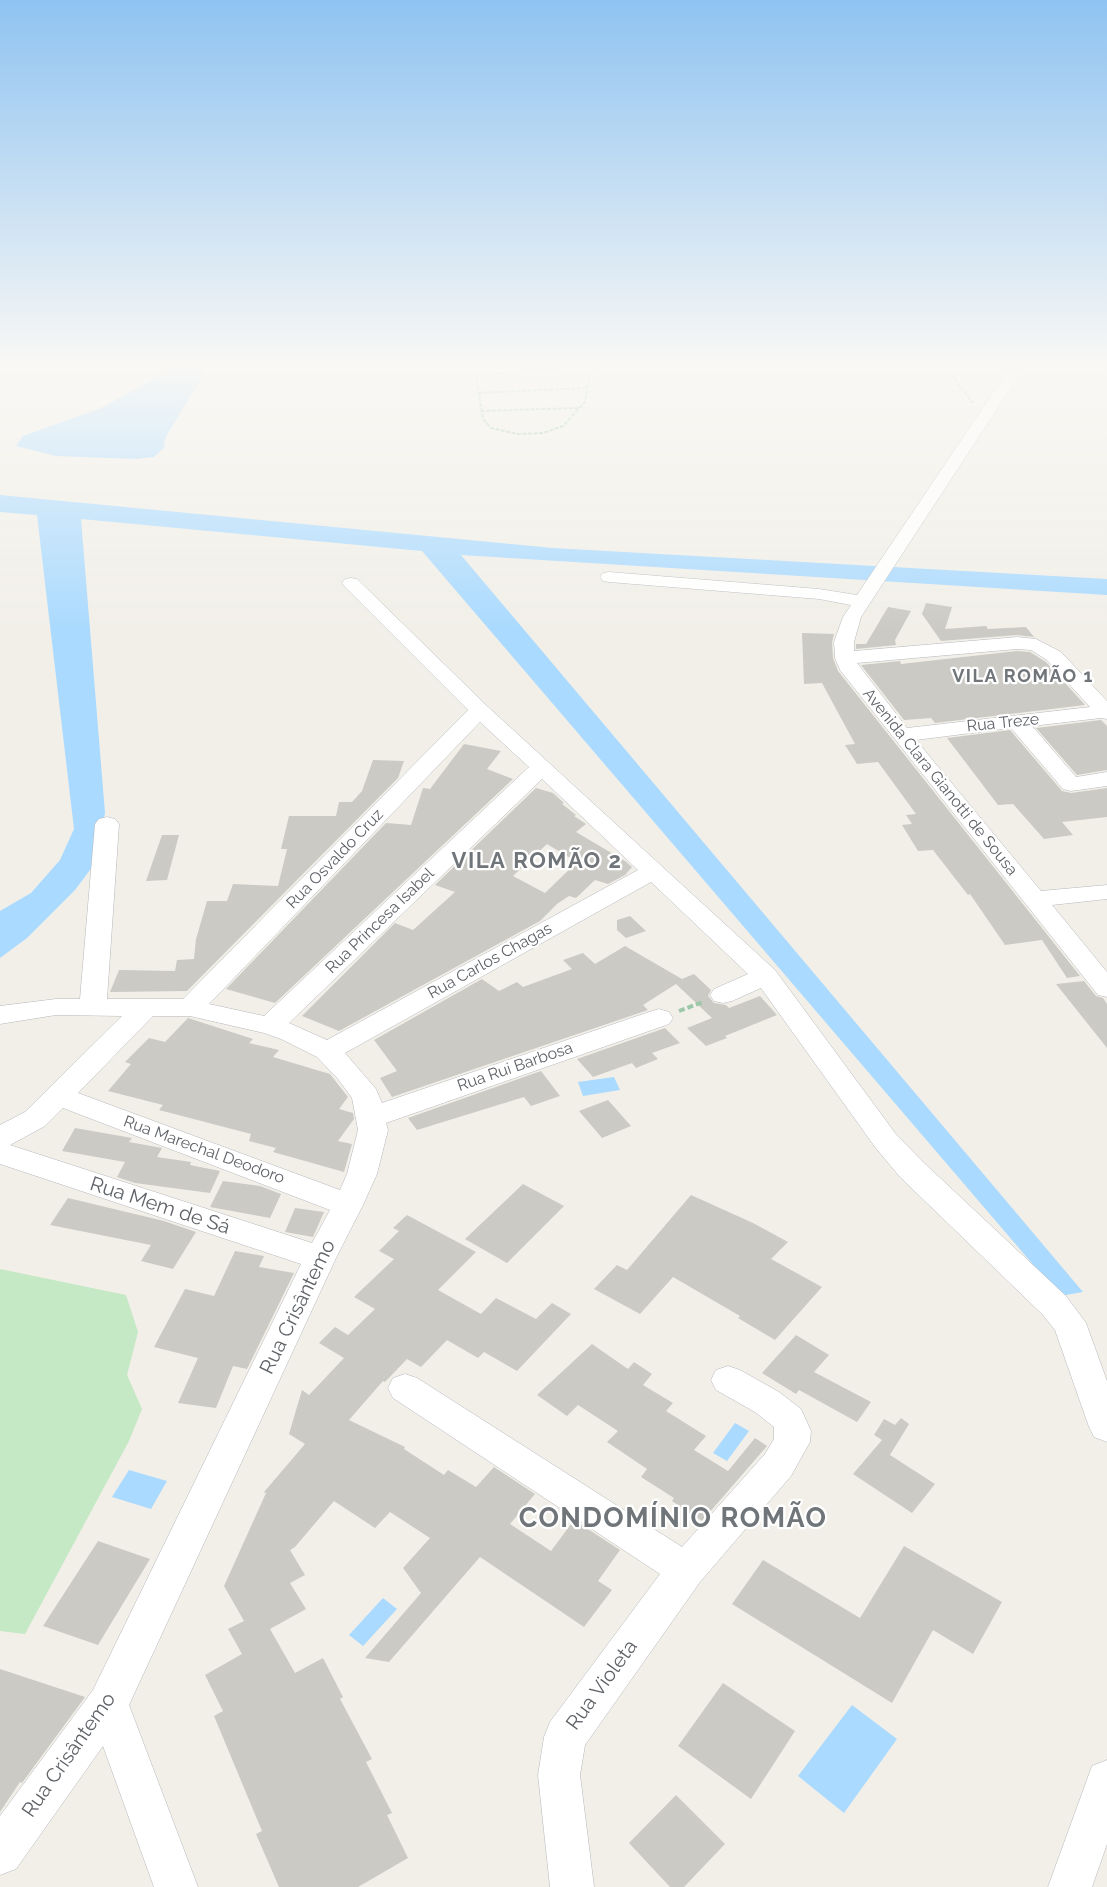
<!DOCTYPE html>
<meta charset="utf-8">
<style>
body{margin:0}
canvas{display:block;background:#f1efe8}
</style>
<canvas width="1107" height="1887"></canvas>
<script>
const c = document.querySelector('canvas').getContext('2d');
c.lineJoin = 'round';
function paint(path, color) {
  c.fillStyle = color;
  c.fill(path, 'evenodd');
}
function shape(rows) {
  const path = new Path2D();
  for (const r of rows) {
    path.moveTo(r[0], r[1]);
    for (let i = 2; i < r.length; i += 2) path.lineTo(r[i], r[i + 1]);
  }
  return path;
}
function trace(path, color, width, dash) {
  c.strokeStyle = color;
  c.lineWidth = width;
  c.lineCap = dash ? 'butt' : 'round';
  c.setLineDash(dash || []);
  c.stroke(path);
}
function label(font, color, halo, rows, align = 'center') {
  c.font = font + ' Raleway,sans-serif';
  c.lineWidth = 4.5;
  c.setLineDash([]);
  c.textBaseline = 'middle';
  c.strokeStyle = halo;
  c.fillStyle = color;
  for (const [text, x, y, turn = 0] of rows) {
    c.save();
    c.translate(x, y);
    c.rotate((+turn || 0) * Math.PI / 180);
    c.textAlign = isNaN(turn) ? turn : align;
    if (halo) c.strokeText(text, 0, 0);
    c.fillText(text, 0, 0);
    c.restore();
  }
}
paint(shape([
 [0,1269,126,1295,138,1332,127,1375,142,1409,129,1441,25,1634,0,1631]
]), '#c5e8c5');
paint(shape([
 [196,367,204,374,165,438,164,448,154,457,136,459,56,456,16,446,23,436,101,408,173,368],
 [0,495,553,548,1107,579,1107,595,461,555,1083,1292,1060,1296,422,551,81,519,105,813,96,862,75,890,27,938,0,958,0,911,31,893,60,860,74,829,37,515,0,512],
 [614,1077,620,1090,583,1096,578,1082],
 [735,1423,749,1431,727,1461,713,1453],
 [129,1470,167,1481,151,1509,112,1497],
 [383,1598,397,1609,363,1646,349,1635],
 [852,1705,897,1739,844,1813,798,1776]
]), '#aadaff');
paint(shape([
 [926,603,952,607,945,629,986,626,988,629,1026,627,1034,637,1017,635,941,641,922,614],
 [888,607,911,611,895,640,896,645,856,649,856,644,866,644],
 [802,633,834,634,832,642,833,658,838,671,1080,976,1067,978,1042,940,1005,945,970,894,968,895,933,850,918,851,902,825,912,824,906,815,916,814,878,762,857,764,845,745,855,744,822,683,804,684],
 [1017,651,1030,652,1046,662,1085,705,935,723,931,718,904,720,861,665,900,661,901,664],
 [1101,720,1107,726,1107,770,1077,775,1036,728],
 [1010,730,1062,791,1071,793,1107,788,1107,817,1062,822,1073,835,1044,839,1013,804,998,805,947,738],
 [464,744,501,751,487,769,513,779,275,1003,226,989,386,823,411,825,423,788,430,789],
 [373,760,404,761,398,778,187,991,110,992,119,970,175,971,177,960,194,959,196,939,207,901,227,901,233,884,278,886,287,849,281,849,289,816,336,816,339,802,352,802,362,791],
 [536,788,553,793,564,803,562,804,576,815,574,816,586,824,576,832,625,861,632,867,625,875,608,884,595,880,576,898,569,896,557,904,540,921,339,1031,302,1016,395,923,413,930,455,892,435,885],
 [547,844,577,862,545,893,513,876],
 [162,835,179,835,167,880,146,881],
 [630,916,646,931,626,938,617,930,617,920],
 [625,946,682,979,694,974,711,990,708,996,714,1003,726,1005,729,1008,760,996,777,1015,725,1036,727,1038,706,1046,687,1028,712,1018,676,984,643,1005,648,1010,392,1097,380,1078,397,1071,374,1040,482,979,499,991,517,982,523,987,572,969,563,960,583,953,595,964],
 [1084,981,1096,996,1103,998,1107,1004,1107,1048,1056,984],
 [188,1018,253,1039,249,1043,279,1050,273,1057,330,1074,348,1097,339,1109,353,1113,354,1119,338,1141,352,1144,344,1172,273,1152,276,1148,249,1141,251,1134,159,1110,163,1105,108,1091,131,1064,125,1062,149,1038,165,1042],
 [665,1028,680,1043,652,1053,658,1059,636,1068,632,1063,593,1077,577,1059],
 [541,1071,560,1096,531,1106,524,1097,417,1130,408,1118],
 [608,1100,631,1126,602,1138,579,1111],
 [75,1128,132,1138,129,1142,162,1148,157,1157,191,1162,190,1165,220,1171,210,1193,135,1183,117,1177,125,1162,62,1151],
 [223,1181,260,1186,281,1194,270,1218,210,1207],
 [523,1184,564,1206,507,1263,465,1239],
 [691,1195,753,1223,788,1242,771,1259,822,1287,775,1340,738,1318,740,1316,673,1277,640,1314,594,1289,617,1265,627,1270],
 [68,1198,164,1221,196,1232,173,1269,141,1261,151,1245,50,1225],
 [295,1208,324,1212,313,1237,285,1232],
 [407,1215,476,1252,438,1290,481,1314,496,1298,536,1319,552,1303,571,1314,517,1371,484,1352,478,1358,447,1340,421,1367,407,1359,385,1382,383,1381,349,1420,405,1447,404,1449,444,1475,448,1470,476,1487,494,1467,535,1494,510,1524,551,1551,574,1520,620,1550,598,1581,612,1590,584,1627,480,1557,389,1662,365,1658,421,1593,403,1568,430,1538,390,1512,375,1528,334,1501,295,1547,290,1550,305,1575,290,1583,306,1609,270,1629,295,1673,323,1658,343,1697,340,1699,372,1759,366,1762,392,1813,387,1815,408,1858,358,1887,279,1887,256,1834,262,1831,214,1716,223,1711,205,1675,242,1654,228,1629,244,1621,224,1586,266,1493,264,1492,305,1444,289,1434,302,1390,309,1395,344,1358,319,1343,335,1327,348,1335,375,1309,354,1297,394,1259,379,1251,399,1231,393,1228],
 [235,1251,264,1256,259,1267,294,1273,247,1369,233,1366,216,1408,178,1403,198,1358,154,1347,185,1289,214,1296],
 [796,1335,829,1355,814,1372,871,1402,857,1422,799,1390,796,1394,762,1373],
 [592,1344,628,1369,634,1362,652,1374,643,1385,673,1403,666,1411,706,1436,694,1450,728,1471,755,1438,767,1446,702,1521,672,1501,674,1498,641,1477,647,1469,607,1442,618,1431,578,1405,567,1416,537,1395],
 [901,1418,909,1424,890,1455,935,1484,912,1513,853,1474,882,1440,874,1435,884,1419,895,1425],
 [98,1541,150,1559,98,1645,43,1626],
 [904,1546,1002,1602,973,1654,933,1630,892,1703,732,1604,763,1560,860,1618],
 [0,1669,85,1697,22,1783,20,1782,0,1812],
 [723,1683,795,1731,751,1799,678,1746],
 [676,1795,725,1844,684,1887,670,1887,629,1843]
]), '#cccac5');
const minor = shape([
 [1011,366,1025,366,861,617,854,642,854,651,1017,637,1036,639,1061,652,1107,701,1107,719,1101,718,1032,726,1076,777,1107,772,1107,786,1071,791,1063,789,1011,728,916,740,1041,891,1107,885,1107,899,1052,905,1107,972,1107,997,1098,995,840,670,835,658,834,642,843,617,851,605,819,599,609,582,603,581,600,577,603,573,609,572,819,589,857,595,1011,366],
 [1017,649,1031,650,1047,660,1090,707,907,728,857,663,1017,649],
 [351,578,357,579,487,706,775,970,895,1133,922,1161,1066,1296,1086,1323,1107,1381,1107,1442,1094,1437,1089,1427,1055,1330,1042,1314,900,1177,875,1147,761,988,732,1001,723,1003,714,1001,710,995,714,989,748,974,651,882,345,1053,376,1089,382,1103,649,1012,659,1009,669,1012,673,1018,669,1024,386,1123,388,1130,377,1174,363,1205,336,1258,129,1705,198,1887,154,1887,103,1746,16,1869,0,1875,0,1816,93,1690,301,1264,0,1164,0,1125,25,1112,122,1016,56,1015,0,1024,0,1006,56,999,80,999,95,824,99,819,107,817,115,819,119,824,107,999,183,999,468,710,345,587,342,583,345,579,351,578],
 [480,722,529,767,264,1016,209,1004,480,722],
 [542,779,638,870,327,1040,289,1023,542,779],
 [153,1016,190,1016,264,1033,281,1039,317,1057,338,1079,352,1098,358,1130,347,1174,340,1190,78,1093,153,1016],
 [63,1108,330,1210,312,1243,10,1145,45,1126,63,1108],
 [728,1366,740,1370,779,1392,801,1409,811,1431,810,1442,791,1476,700,1582,585,1745,580,1775,594,1887,550,1887,538,1775,544,1737,550,1722,660,1574,393,1398,388,1388,393,1378,405,1374,417,1378,682,1547,765,1454,774,1439,774,1427,755,1412,716,1390,711,1380,716,1370,728,1366],
 [1107,1760,1107,1844,1092,1887,1048,1887,1092,1766,1107,1760]
]);
trace(minor, '#b5b8bc', 1);
trace(shape([
 [559,366,543,371,484,374,476,378,483,419,491,428,518,434,543,433,563,426,585,402,590,373,601,366],
 [944,366,973,403],
 [478,393,587,388],
 [481,411,579,408]
]), '#9cc7a9', 2, [4, 1.5]);
trace(shape([
 [679,1011,703,1002]
]), '#9cc7a9', 4, [6, 3]);
paint(minor, '#fff');
const sky = c.createLinearGradient(0, 0, 0, 630);
sky.addColorStop(0, '#8fc3f1');
sky.addColorStop(0.58, '#f9f8f5');
sky.addColorStop(1, '#f9f8f500');
c.fillStyle = sky;
c.fillRect(0, 0, 1107, 630);
label('16px', '#5f6368', '#fff', [
 ["Rua Treze",1003,723,-6],
 ["Avenida Clara Gianotti de Sousa",940,782,51],
 ["Rua Osvaldo Cruz",335,859,-46],
 ["Rua Princesa Isabel",380,921,-44],
 ["Rua Carlos Chagas",490,961,-29],
 ["Rua Rui Barbosa",515,1067,-19],
 ["Rua Marechal Deodoro",204,1150,20]
]);
c.letterSpacing = '1.5px';
label('bold 18px', '#70757a', '#fff', [
 ["VILA ROMÃO 1",1023,677]
]);
c.letterSpacing = '0px';
label('20px', '#5f6368', '#fff', [
 ["Rua Mem de Sá",160,1206,18],
 ["Rua Crisântemo",298,1307,-64],
 ["Rua Violeta",602,1685,-54],
 ["Rua Crisântemo",69,1755,-55]
]);
c.letterSpacing = '1.5px';
label('bold 22px', '#70757a', '#fff', [
 ["VILA ROMÃO 2",537,861]
]);
c.letterSpacing = '0px';
c.letterSpacing = '1.5px';
label('bold 27px', '#70757a', '#fff', [
 ["CONDOMÍNIO ROMÃO",673,1519]
]);
c.letterSpacing = '0px';
</script>
